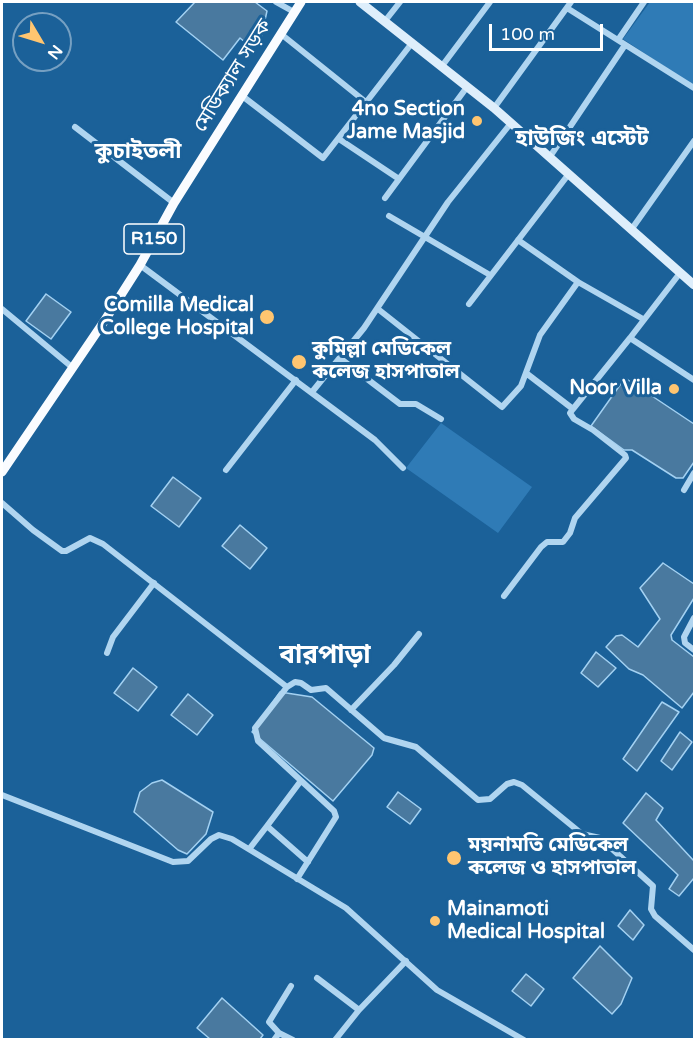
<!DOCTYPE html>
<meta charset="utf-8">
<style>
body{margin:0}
#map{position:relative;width:696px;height:1041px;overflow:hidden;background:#1b6199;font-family:"Varela Round",sans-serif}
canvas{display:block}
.frame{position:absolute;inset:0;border:3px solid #fff;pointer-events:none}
.north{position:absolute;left:12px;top:12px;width:60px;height:60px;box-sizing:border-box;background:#1b6199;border:2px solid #76a0c2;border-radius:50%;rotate:128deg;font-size:16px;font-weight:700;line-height:24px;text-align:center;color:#fff}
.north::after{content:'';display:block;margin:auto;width:21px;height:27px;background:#ffc570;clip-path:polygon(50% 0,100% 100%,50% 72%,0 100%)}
.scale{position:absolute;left:489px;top:24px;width:114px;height:27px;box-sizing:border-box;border:3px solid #fff;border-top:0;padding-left:8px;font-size:18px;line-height:21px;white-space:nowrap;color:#fff;-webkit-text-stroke:4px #1b6199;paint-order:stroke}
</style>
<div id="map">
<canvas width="696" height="1041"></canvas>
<div class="frame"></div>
<div class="north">N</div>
<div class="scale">100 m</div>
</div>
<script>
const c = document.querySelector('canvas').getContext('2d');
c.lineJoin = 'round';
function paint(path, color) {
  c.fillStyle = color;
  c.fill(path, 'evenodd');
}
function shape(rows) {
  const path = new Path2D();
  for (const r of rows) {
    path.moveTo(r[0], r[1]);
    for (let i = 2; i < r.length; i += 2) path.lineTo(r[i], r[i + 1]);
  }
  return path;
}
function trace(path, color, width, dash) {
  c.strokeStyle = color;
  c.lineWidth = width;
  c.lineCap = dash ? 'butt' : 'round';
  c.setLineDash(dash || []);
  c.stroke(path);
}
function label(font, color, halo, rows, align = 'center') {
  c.font = font + ' "Varela Round","Noto Sans Bengali",sans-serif';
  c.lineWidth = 6;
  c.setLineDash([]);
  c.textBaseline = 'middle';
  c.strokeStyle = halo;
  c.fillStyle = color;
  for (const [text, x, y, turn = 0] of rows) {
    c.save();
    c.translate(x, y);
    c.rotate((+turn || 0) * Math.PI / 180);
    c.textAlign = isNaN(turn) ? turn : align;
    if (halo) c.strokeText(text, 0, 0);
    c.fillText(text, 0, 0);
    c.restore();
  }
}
paint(shape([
 [650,2,694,2,694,86,623,39],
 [441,423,532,487,498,533,406,468]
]), '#2f7bb6');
const water = shape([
 [195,2,255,2,267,11,261,38,246,43,240,38,223,60,176,22,195,2],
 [46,294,71,312,51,339,26,321,46,294],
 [625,378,694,424,694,462,683,478,676,478,632,450,624,450,591,426,625,378],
 [173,477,201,498,179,527,151,506,173,477],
 [240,525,267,548,250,569,222,546,240,525],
 [663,563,694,584,694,598,671,635,672,640,694,657,694,692,682,708,643,675,629,669,606,647,616,636,622,635,638,647,660,619,640,588,663,563],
 [596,652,616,668,598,687,581,673,596,652],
 [133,668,157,687,138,711,114,693,133,668],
 [280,692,312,697,374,748,372,755,333,801,252,732,280,692],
 [188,694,213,715,197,735,171,715,188,694],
 [662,702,679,712,637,771,623,759,662,702],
 [680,732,692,742,672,770,661,761,680,732],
 [162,780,213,812,206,834,187,854,178,850,134,812,140,792,152,783,162,780],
 [398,792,421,809,410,824,387,807,398,792],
 [646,793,663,808,656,820,694,861,694,878,679,896,669,889,678,875,623,823,646,793],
 [630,910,644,925,633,940,618,926,630,910],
 [600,946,632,978,621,1004,612,1014,573,978,600,946],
 [526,974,544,989,531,1006,512,991,526,974],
 [222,998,263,1035,260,1039,210,1039,197,1028,222,998]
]);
paint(water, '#49799f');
trace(water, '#a3d1f2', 1.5);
trace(shape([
 [276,2,294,12],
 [567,8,694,88],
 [385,21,400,2],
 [281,34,367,103],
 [618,40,644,2],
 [442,66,490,2],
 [241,95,323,158,412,43],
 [494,108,571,2],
 [75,127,174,203],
 [339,139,399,179],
 [549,158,625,45],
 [385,198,467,87],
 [389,216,490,275],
 [631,230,694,141],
 [518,240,578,282,643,319],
 [140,265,375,440,403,468],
 [680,273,630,338,694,380],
 [469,304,568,175],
 [2,309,73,368],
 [378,309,502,407,521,386,540,335,578,282],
 [341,359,400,404,416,404,441,419],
 [526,373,573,409,630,338],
 [312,392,364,328,448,202,511,123],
 [226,470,296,380],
 [684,490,694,473],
 [2,503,33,530,62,551,66,551,90,538,103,544,287,687,295,682,301,683,311,690,326,688,384,738,416,747,478,800,490,799,507,784,514,782,522,785,582,834,600,838,653,886,651,909,655,916,694,950],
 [504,596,541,547,547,542,563,542,570,533,575,518,626,458,625,455,593,430,574,419,570,413,573,409],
 [694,618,684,637,685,643,694,650],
 [107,653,113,637,154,583],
 [287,687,255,728,258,741,334,811,336,817,297,879],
 [351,710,394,665,419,634],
 [2,795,173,862,188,861,211,839,219,835,232,839,346,908,437,990,524,1040],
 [267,826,300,782],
 [250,848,267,826,308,862],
 [317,978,359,1010],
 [279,1033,269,1022,291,986],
 [274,1040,279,1033,293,1040],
 [335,1040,359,1010,406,961]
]), '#b0d5f0', 6);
trace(shape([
 [360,2,494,108,694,285]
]), '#deeefb', 9);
trace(shape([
 [2,472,105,320,140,265,174,203,301,2]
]), '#fafcff', 9);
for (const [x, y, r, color] of [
 [477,121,6,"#ffc570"],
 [267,317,8,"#ffc570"],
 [299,362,8,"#ffc570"],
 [674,389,6,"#ffc570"],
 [454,858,8,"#ffc570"],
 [435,921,6,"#ffc570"]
]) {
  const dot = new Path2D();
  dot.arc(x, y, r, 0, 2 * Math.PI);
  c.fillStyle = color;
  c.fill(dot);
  trace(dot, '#1b6199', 2);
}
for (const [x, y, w] of [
 [154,239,60]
]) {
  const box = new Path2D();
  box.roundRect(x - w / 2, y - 15, w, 30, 4.5);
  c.fillStyle = '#1b6199';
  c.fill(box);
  trace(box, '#fff', 1.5);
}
label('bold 18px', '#fff', null, [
 ["R150",154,239]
]);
label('20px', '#fff', '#1b6199', [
 ["মেডিক্যাল সড়ক",233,76,-58]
]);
label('bold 20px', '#fff', '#1b6199', [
 ["4no Section",465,110],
 ["Jame Masjid",465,133],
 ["Comilla Medical",254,306],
 ["College Hospital",254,329],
 ["কুমিল্লা মেডিকেল",312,350,"left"],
 ["কলেজ হাসপাতাল",312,373,"left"],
 ["Noor Villa",662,389],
 ["ময়নামতি মেডিকেল",468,846,"left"],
 ["কলেজ ও হাসপাতাল",468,869,"left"],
 ["Mainamoti",447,910,"left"],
 ["Medical Hospital",447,933,"left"]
], 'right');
label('bold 22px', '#fff', '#1b6199', [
 ["হাউজিং এস্টেট",582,139],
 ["কুচাইতলী",138,152]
]);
label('bold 26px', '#fff', '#1b6199', [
 ["বারপাড়া",325,656]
]);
</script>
